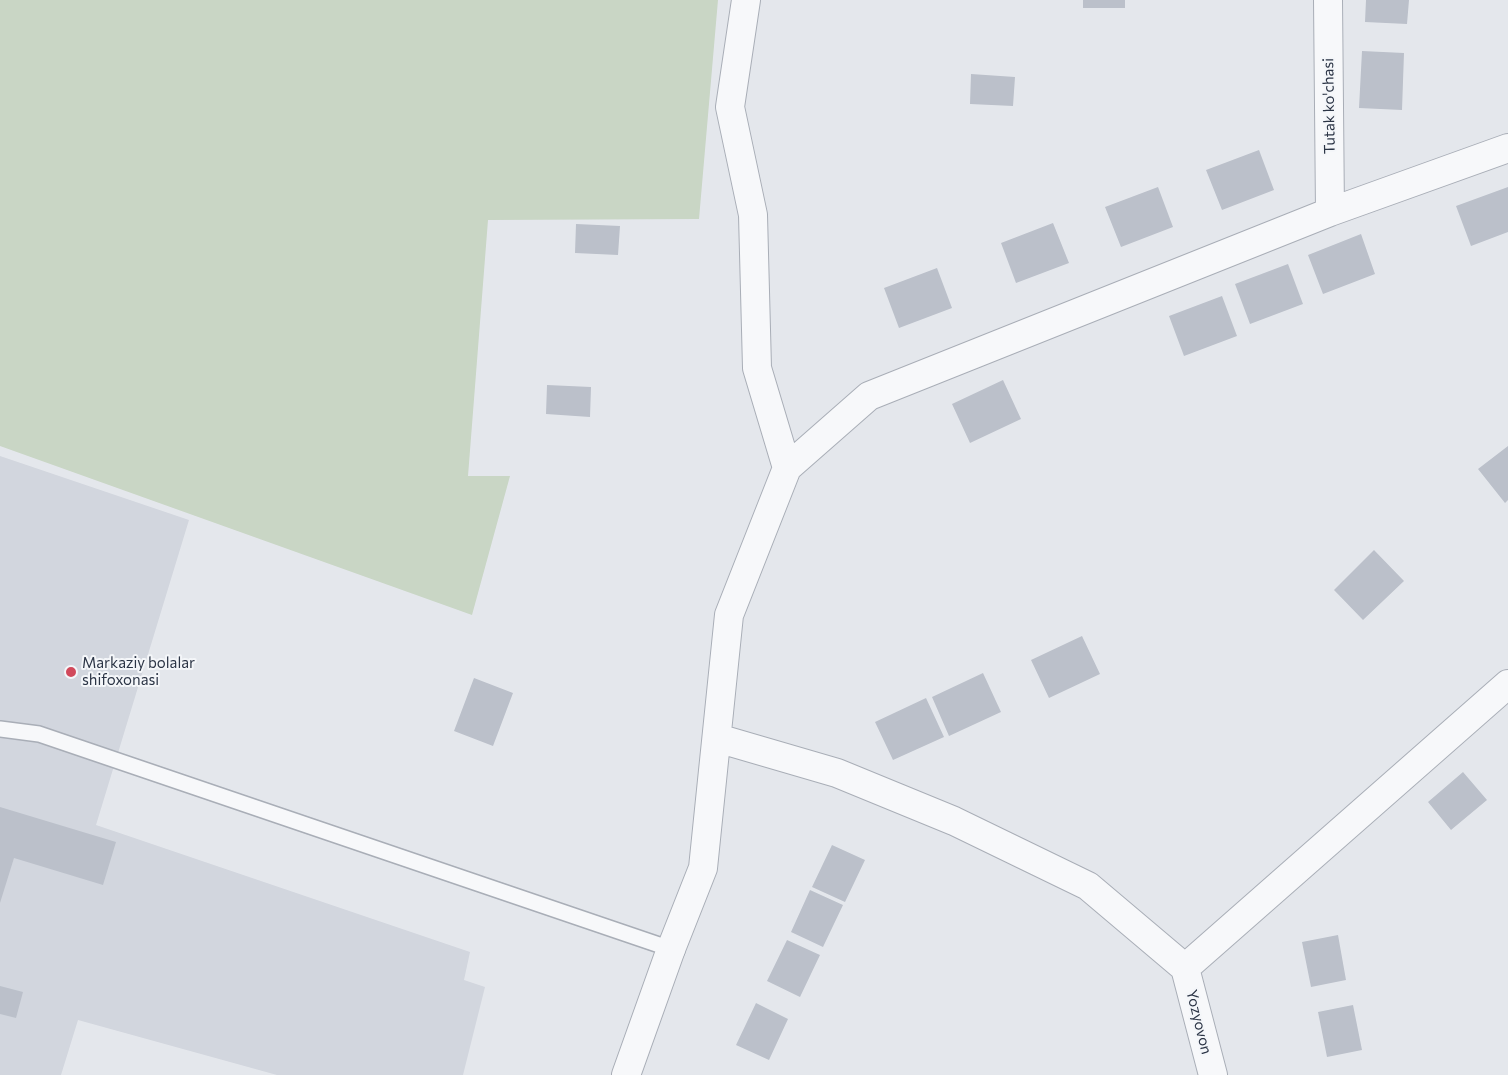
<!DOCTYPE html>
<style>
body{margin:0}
canvas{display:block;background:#e4e7ec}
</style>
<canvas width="1508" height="1075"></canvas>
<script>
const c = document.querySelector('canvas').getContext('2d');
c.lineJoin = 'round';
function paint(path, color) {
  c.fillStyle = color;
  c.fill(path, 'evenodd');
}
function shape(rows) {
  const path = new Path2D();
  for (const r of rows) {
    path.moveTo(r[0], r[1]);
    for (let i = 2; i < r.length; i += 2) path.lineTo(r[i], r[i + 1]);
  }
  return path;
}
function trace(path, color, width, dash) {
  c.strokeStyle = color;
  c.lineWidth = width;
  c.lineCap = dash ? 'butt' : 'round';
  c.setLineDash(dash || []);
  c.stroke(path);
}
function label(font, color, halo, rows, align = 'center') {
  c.font = font + ' Commissioner,sans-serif';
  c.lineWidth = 4;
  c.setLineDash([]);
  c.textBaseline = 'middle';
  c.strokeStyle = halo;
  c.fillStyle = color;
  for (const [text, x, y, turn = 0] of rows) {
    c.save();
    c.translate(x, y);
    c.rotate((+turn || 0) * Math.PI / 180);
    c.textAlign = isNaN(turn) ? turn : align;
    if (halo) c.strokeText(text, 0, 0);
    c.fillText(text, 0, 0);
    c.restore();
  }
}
paint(shape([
 [0,456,189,520,96,825,470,952,464,980,485,987,463,1075,277,1075,78,1020,61,1075,0,1075]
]), '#d2d6de');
paint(shape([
 [0,0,718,0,699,219,488,220,468,476,510,476,472,615,0,446]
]), '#c9d6c5');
paint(shape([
 [1083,0,1125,0,1125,8,1083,8],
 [1366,0,1409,0,1407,24,1365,22],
 [1362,51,1404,53,1402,110,1359,108],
 [971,74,1015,77,1013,106,970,104],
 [1259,150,1274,190,1222,210,1206,170],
 [1158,187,1173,227,1121,247,1105,207],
 [1508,187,1508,232,1471,246,1456,206],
 [1053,223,1069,263,1016,283,1001,243],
 [576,224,620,226,618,255,575,253],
 [1361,234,1375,274,1323,294,1308,255],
 [1288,264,1303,304,1250,324,1235,284],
 [937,268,952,308,899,328,884,288],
 [1222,296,1237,336,1184,356,1169,316],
 [1003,380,1021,419,970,443,952,404],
 [547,385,591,387,590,417,546,414],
 [1508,446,1508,500,1505,503,1478,469],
 [1374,550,1404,581,1363,620,1334,590],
 [1082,636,1100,674,1049,698,1031,660],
 [983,673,1001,712,949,736,932,697],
 [474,678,513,693,493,746,454,731],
 [926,698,944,737,893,760,875,722],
 [1463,772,1487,800,1451,830,1428,802],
 [0,807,116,842,103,885,14,858,0,903],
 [832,845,865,860,845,902,812,887],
 [810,890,843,905,823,947,791,932],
 [1338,935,1346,980,1311,987,1302,942],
 [787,940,820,955,800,997,767,981],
 [0,986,23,992,16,1018,0,1014],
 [756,1003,788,1019,769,1060,736,1045],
 [1353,1005,1362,1050,1327,1057,1318,1012]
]), '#bbc0ca');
const service = shape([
 [0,729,39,734,671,949]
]);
const minor = shape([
 [746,0,730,107,753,215,757,368,787,468],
 [1328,0,1330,212],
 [717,738,837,773,954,821,1088,886,1185,968],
 [671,949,703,868,729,615,787,468,869,396,1330,212,1508,148],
 [1185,968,1508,684],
 [1185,968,1213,1075]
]);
const tertiary = shape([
 [626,1075,671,949]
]);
trace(service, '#a9aeb7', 18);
trace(minor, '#a9aeb7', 30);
trace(tertiary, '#a9aeb7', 30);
trace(service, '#f7f8fa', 15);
trace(minor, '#f7f8fa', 28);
trace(tertiary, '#f7f8fa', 28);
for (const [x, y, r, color] of [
 [71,672,6,"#d1495b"]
]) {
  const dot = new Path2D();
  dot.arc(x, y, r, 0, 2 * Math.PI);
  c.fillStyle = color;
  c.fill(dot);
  trace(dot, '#f4f6f9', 2);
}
label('15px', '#2b3445', '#f4f6f9', [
 ["Tutak ko'chasi",1329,106,-91],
 ["Yozyovon",1199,1022,76]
]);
label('15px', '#2b3445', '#f4f6f9', [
 ["Markaziy bolalar",82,663],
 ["shifoxonasi",82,680]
], 'left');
</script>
